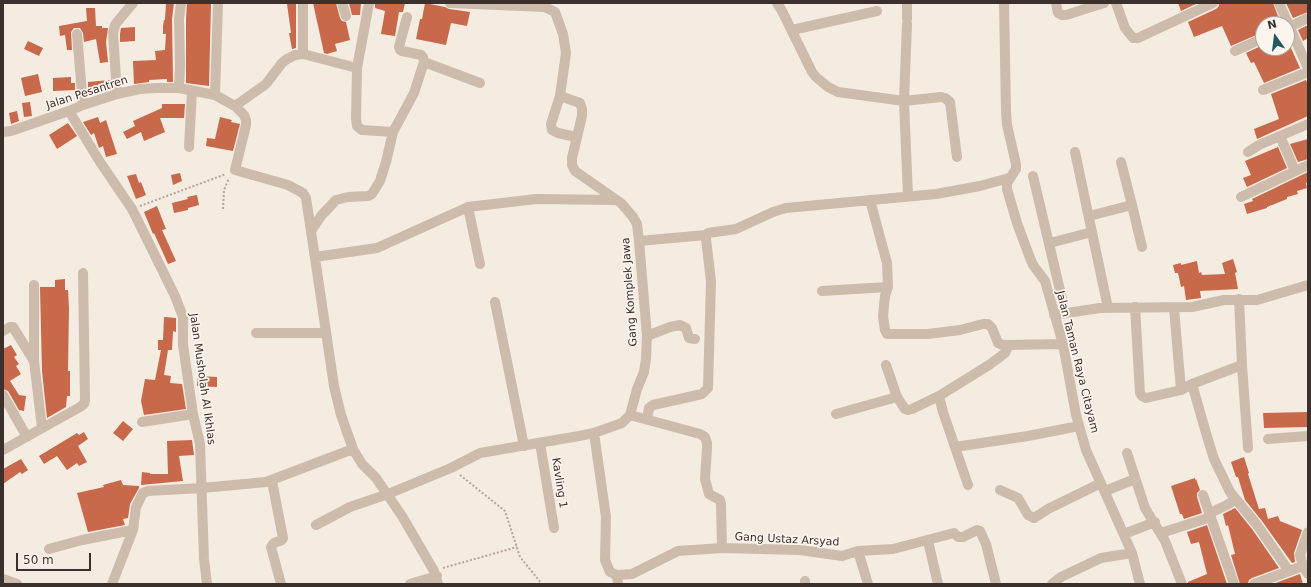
<!DOCTYPE html>
<style>
body{margin:0}
#map{position:relative;width:1311px;height:587px;overflow:hidden;background:#f4ebe1;font-family:"DejaVu Sans",sans-serif}
canvas{display:block}
.frame{position:absolute;inset:0;border:4px solid #3b302b;pointer-events:none}
.north{position:absolute;left:1255px;top:16px;width:40px;height:40px;box-sizing:border-box;background:#fbf5ee;border:1px solid #aea6a0;border-radius:50%;rotate:346deg;font-size:11px;font-weight:700;line-height:16px;text-align:center;color:#3b302b}
.north::after{content:'';display:block;margin:auto;width:14px;height:18px;background:#1f5a5e;clip-path:polygon(50% 0,100% 100%,50% 72%,0 100%)}
.scale{position:absolute;left:16px;top:553px;width:75px;height:18px;box-sizing:border-box;border:2px solid #3b302b;border-top:0;padding-left:5px;font-size:12px;line-height:14px;white-space:nowrap;color:#3b302b;-webkit-text-stroke:3px #fbf5ee;paint-order:stroke}
</style>
<div id="map">
<canvas width="1311" height="587"></canvas>
<div class="frame"></div>
<div class="north">N</div>
<div class="scale">50 m</div>
</div>
<script>
const c = document.querySelector('canvas').getContext('2d');
c.lineJoin = 'round';
function paint(path, color) {
  c.fillStyle = color;
  c.fill(path, 'evenodd');
}
function shape(rows) {
  const path = new Path2D();
  for (const r of rows) {
    path.moveTo(r[0], r[1]);
    for (let i = 2; i < r.length; i += 2) path.lineTo(r[i], r[i + 1]);
  }
  return path;
}
function trace(path, color, width, dash) {
  c.strokeStyle = color;
  c.lineWidth = width;
  c.lineCap = dash ? 'butt' : 'round';
  c.setLineDash(dash || []);
  c.stroke(path);
}
function label(font, color, halo, rows, align = 'center') {
  c.font = font + ' "DejaVu Sans",sans-serif';
  c.lineWidth = 3.5;
  c.setLineDash([]);
  c.textBaseline = 'middle';
  c.strokeStyle = halo;
  c.fillStyle = color;
  for (const [text, x, y, turn = 0] of rows) {
    c.save();
    c.translate(x, y);
    c.rotate((+turn || 0) * Math.PI / 180);
    c.textAlign = isNaN(turn) ? turn : align;
    if (halo) c.strokeText(text, 0, 0);
    c.fillText(text, 0, 0);
    c.restore();
  }
}
paint(shape([
 [166,3,174,3,172,19,173,82,167,82,167,79,149,80,149,82,134,84,133,61,156,60,155,51,165,50,166,34,163,34,163,26,164,20,165,20],
 [187,3,211,4,209,86,186,83,186,19],
 [294,3,296,3,296,48,292,49,289,33,291,33,287,4],
 [313,3,336,3,340,18,342,21,346,22,350,40,335,44,337,51,327,54,324,53],
 [349,3,361,3,360,15,352,15],
 [375,3,405,3,403,12,399,12,395,36,381,34,385,11,375,8],
 [425,3,445,7,449,9,470,12,467,26,451,23,446,45,416,39,420,19,422,19],
 [1178,3,1198,3,1181,11],
 [1219,3,1273,3,1281,24,1263,24,1263,32,1231,46,1222,26,1194,37,1188,22,1216,9,1219,6],
 [1286,3,1308,3,1308,12,1293,18],
 [86,8,95,8,96,26,102,26,102,28,108,28,106,42,108,62,100,63,96,39,84,42,83,33,80,28,74,28,71,32,72,50,67,50,65,35,60,36,59,26,87,21],
 [1308,25,1308,38,1303,41,1298,30],
 [135,27,135,41,120,42,120,34,121,28],
 [1287,37,1291,46,1287,48,1291,48,1300,68,1264,83,1254,62,1251,63,1246,53,1263,45,1263,48,1287,48],
 [28,41,43,48,39,56,24,49],
 [38,74,42,92,25,96,21,78],
 [71,77,71,83,75,83,75,90,53,91,53,78],
 [110,80,110,89,104,91,88,93,88,82],
 [1306,80,1308,84,1308,116,1257,139,1254,129,1279,119,1271,94],
 [30,102,32,116,24,117,22,103],
 [162,104,185,104,184,118,160,118,165,132,144,141,141,132,127,139,123,132,135,126,133,121,162,108],
 [17,111,19,121,11,124,9,113],
 [98,117,100,123,106,120,117,154,106,157,103,146,99,148,94,133,91,135,83,122],
 [220,117,232,120,231,122,240,124,233,151,206,146,207,138,215,139],
 [68,123,77,136,57,149,49,135],
 [1308,139,1308,159,1298,162,1290,144],
 [1278,147,1287,168,1247,187,1243,178,1251,175,1245,161],
 [1308,172,1308,182,1306,183,1307,188,1297,191,1298,194,1287,197,1287,199,1267,207,1267,208,1247,214,1244,204,1253,201,1252,199],
 [180,173,182,181,173,185,171,175],
 [136,174,139,183,141,182,146,195,136,199,127,176],
 [197,195,199,205,188,208,188,210,174,213,172,203,188,199,187,197],
 [157,206,166,229,162,230,176,261,168,264,154,233,153,234,144,212],
 [1233,259,1237,272,1235,273,1238,289,1200,291,1201,298,1186,300,1184,286,1181,287,1178,273,1175,273,1173,265,1181,263,1181,265,1197,261,1199,273,1201,272,1202,275,1225,274,1222,263],
 [65,279,65,290,68,290,69,308,68,371,70,371,70,396,67,396,66,407,47,418,42,371,40,287,55,287,55,280],
 [164,317,176,318,176,332,173,331,172,350,168,350,164,375,171,376,170,383,182,384,186,409,144,415,141,401,145,379,155,380,161,350,158,350,158,340,163,340],
 [11,345,17,355,14,357,19,364,16,366,21,374,10,381,19,395,26,396,24,411,19,410,8,391,3,389,3,349],
 [198,376,217,377,217,387,197,386],
 [1308,412,1308,427,1264,428,1263,413],
 [123,421,133,429,123,441,113,433],
 [84,432,88,439,78,446,87,462,79,466,77,463,67,470,57,456,44,464,39,456,77,433,79,435],
 [192,440,194,455,179,456,183,481,141,485,142,472,150,473,150,474,168,474,167,441],
 [1244,457,1249,473,1248,474,1259,509,1265,508,1268,519,1278,516,1280,521,1302,530,1294,553,1295,562,1292,563,1262,521,1245,500,1238,477,1236,477,1231,462],
 [21,459,28,470,22,474,20,472,3,484,3,469],
 [1195,478,1195,480,1196,479,1200,490,1197,493,1197,497,1202,513,1184,519,1182,514,1180,514,1171,486],
 [121,480,123,485,139,486,139,488,130,504,128,518,123,519,125,525,88,532,77,493,104,487,103,485],
 [1235,508,1252,529,1279,568,1252,578,1249,580,1248,583,1245,584,1240,584,1231,555,1235,554,1228,525,1226,526,1223,514],
 [1207,525,1227,584,1188,584,1188,582,1207,574,1199,542,1191,544,1187,532],
 [1300,574,1303,584,1273,584]
]), '#c8694b');
trace(shape([
 [140,206,226,174],
 [223,209,224,190,229,178],
 [460,475,505,511,520,557,542,584],
 [443,568,517,547]
]), '#b9a596', 2, [2, 2]);
trace(shape([
 [303,3,303,54],
 [342,3,346,16],
 [369,3,357,68,356,119,357,126,362,130,393,132],
 [777,3,782,11,812,72,816,77,828,87,838,92,904,101,941,97,945,98,950,102,957,157],
 [1004,3,1006,112,1007,125,1016,164,1016,169,1007,183,1007,189,1017,223,1030,258,1033,265,1045,281,1063,344,1076,415,1086,450,1132,553,1140,584],
 [1056,3,1058,13,1062,15,1066,15,1104,3],
 [1116,3,1125,28,1133,38,1138,38,1213,3],
 [1279,3,1308,68],
 [407,17,399,47,400,50,402,51,421,55,423,57,424,62,414,93,393,132,386,162,380,181,372,194,368,196,348,197,336,200,321,216,311,231,334,386,341,415,353,449,362,464,376,478,402,516,434,571,438,584],
 [907,19,907,3],
 [907,24,904,101,908,196],
 [1287,28,1308,18],
 [792,30,877,11],
 [77,34,83,105],
 [1235,51,1263,38],
 [424,62,480,83],
 [179,88,180,65,179,19,181,3],
 [1263,90,1308,72],
 [117,94,113,33,115,25,118,21,133,3],
 [215,95,218,3],
 [560,96,551,124,552,130,558,133,576,137],
 [235,106,266,84,282,63,287,59,295,55,303,54,357,68],
 [69,111,100,162,132,209,175,296,183,317,183,345,193,414,200,444,204,559,207,584],
 [3,132,11,131,69,111,83,105,117,94,140,89,156,88,179,88,215,95,235,106,244,115,246,120,246,125,235,170,288,185,303,193,306,198,311,231],
 [1280,136,1295,171],
 [189,147,192,91],
 [1075,152,1108,308],
 [1248,152,1259,145,1308,124],
 [1033,176,1063,303],
 [1241,197,1308,165],
 [870,200,887,263,888,287,885,296,883,316,885,330,887,334,928,334,960,330,983,324,988,324,992,328,998,343,1003,345,1063,344],
 [1132,205,1142,247],
 [468,207,480,264],
 [1089,216,1132,205,1121,162],
 [639,241,706,235],
 [1050,243,1092,232],
 [315,257,377,248,468,207,536,199,617,200],
 [34,285,34,361,42,428],
 [822,291,888,287],
 [495,302,524,446],
 [1135,307,1140,393,1142,396,1146,398,1181,390,1192,384,1242,365,1239,299],
 [1174,308,1181,390],
 [1054,315,1100,308,1192,307,1224,300,1257,300,1308,285],
 [3,331,10,327,13,327,34,361],
 [256,333,326,333],
 [647,336,670,327,680,325,686,328,689,338,695,339],
 [886,365,897,397,905,409,908,410,912,409,939,396],
 [1242,365,1248,448],
 [1192,384,1206,433,1214,459,1230,492,1257,525,1289,571],
 [3,395,27,437],
 [836,414,897,397],
 [630,415,700,434,705,437,707,443,707,448,705,479,709,494,720,500,721,504,722,548],
 [647,419,649,408,653,405,702,394,708,388,711,281,706,239,706,235,708,233,736,229,773,212,786,208,936,194,980,186,1009,178],
 [142,422,193,414],
 [594,433,606,517,605,560,610,572,617,575],
 [1268,439,1308,436],
 [540,443,554,528],
 [955,447,1028,436,1079,426],
 [3,450,80,407,84,404,85,400,83,273],
 [1127,453,1145,508,1165,541,1182,584],
 [272,481,283,538,282,540,274,543,271,547,281,584],
 [968,485,943,412,939,396,989,365,1005,353,1009,345],
 [1000,490,1018,498,1028,515,1034,518,1048,509,1101,483],
 [1105,491,1135,479],
 [1203,495,1234,584],
 [1210,513,1227,505,1236,499],
 [316,525,350,507,388,494,451,468,480,453,579,436,594,433,622,423,630,415,637,389,644,372,646,359,647,336,639,241,637,224,633,217,621,203,575,171,572,165,572,158,582,116,582,109,580,103,560,96,566,53,563,34,555,12,545,7,450,3],
 [1308,532,1300,555,1303,566,1308,574],
 [1161,533,1211,517],
 [1124,534,1155,522],
 [928,541,938,584],
 [49,549,82,540,133,530],
 [858,551,868,584],
 [3,579,17,584],
 [805,581,805,584],
 [112,584,133,530,136,507,143,493,148,491,202,488,266,482,353,449],
 [410,584,437,576],
 [618,584,617,575,632,574,678,551,722,548,800,550,842,556,858,551,893,549,954,533,958,537,963,537,977,530,980,531,986,544,996,584],
 [1052,584,1061,577,1101,558,1132,553],
 [1254,584,1303,566]
]), '#cdbbac', 10);
label('11px', '#3b302b', '#fbf5ee', [
 ["Jalan Pesantren",87,93,-18],
 ["Gang Komplek Jawa",630,292,-94],
 ["Jalan Taman Raya Citayam",1077,362,76],
 ["Jalan Musholah Al Ikhlas",202,379,82],
 ["Kavling 1",559,483,81],
 ["Gang Ustaz Arsyad",787,540,3]
]);
</script>
